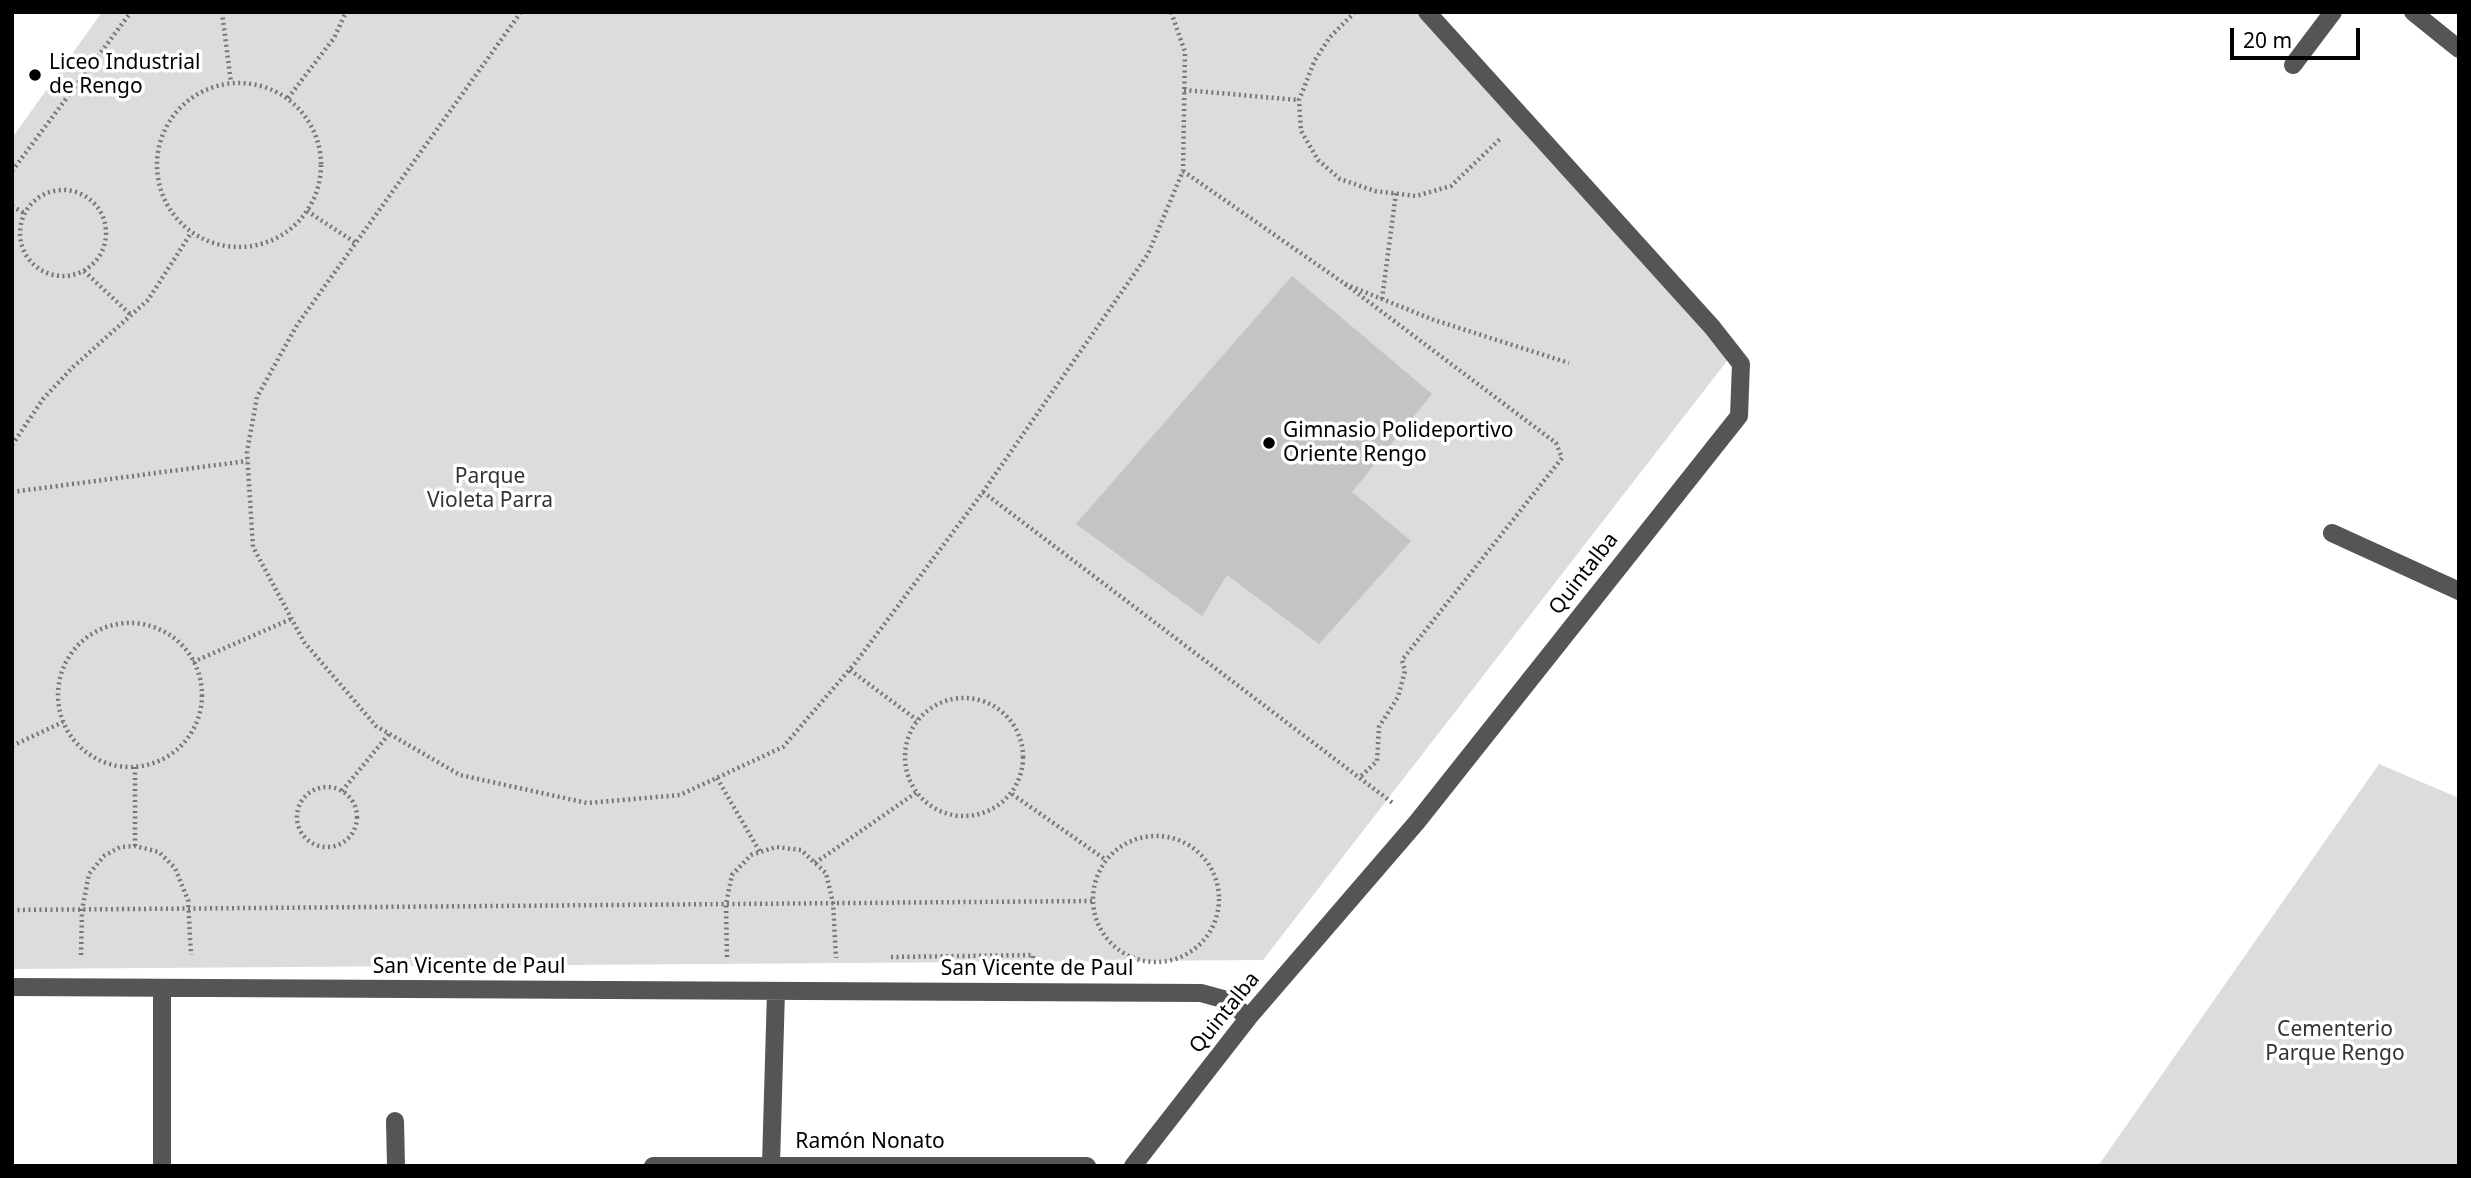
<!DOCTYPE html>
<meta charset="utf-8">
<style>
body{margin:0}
#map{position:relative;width:2471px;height:1178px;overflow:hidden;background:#fff;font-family:"Noto Sans",sans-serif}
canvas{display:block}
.frame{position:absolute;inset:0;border:14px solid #000;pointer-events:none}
.scale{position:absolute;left:2230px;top:28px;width:130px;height:32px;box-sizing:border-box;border:4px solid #000;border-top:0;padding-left:9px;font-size:21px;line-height:24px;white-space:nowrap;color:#000;-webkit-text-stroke:5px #fff;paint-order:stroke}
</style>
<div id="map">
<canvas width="2471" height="1178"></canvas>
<div class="frame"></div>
<div class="scale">20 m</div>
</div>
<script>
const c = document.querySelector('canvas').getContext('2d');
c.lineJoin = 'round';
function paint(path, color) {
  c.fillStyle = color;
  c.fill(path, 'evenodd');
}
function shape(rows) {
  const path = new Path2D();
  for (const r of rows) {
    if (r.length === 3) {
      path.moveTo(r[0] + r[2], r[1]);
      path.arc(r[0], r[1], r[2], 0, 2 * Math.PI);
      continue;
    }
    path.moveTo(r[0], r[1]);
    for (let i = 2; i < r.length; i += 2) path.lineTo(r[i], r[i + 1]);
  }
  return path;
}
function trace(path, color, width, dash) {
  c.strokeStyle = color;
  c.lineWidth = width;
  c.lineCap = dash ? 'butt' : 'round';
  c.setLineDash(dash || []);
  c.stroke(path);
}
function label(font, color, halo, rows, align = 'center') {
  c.font = font + ' "Noto Sans",sans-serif';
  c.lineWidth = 7;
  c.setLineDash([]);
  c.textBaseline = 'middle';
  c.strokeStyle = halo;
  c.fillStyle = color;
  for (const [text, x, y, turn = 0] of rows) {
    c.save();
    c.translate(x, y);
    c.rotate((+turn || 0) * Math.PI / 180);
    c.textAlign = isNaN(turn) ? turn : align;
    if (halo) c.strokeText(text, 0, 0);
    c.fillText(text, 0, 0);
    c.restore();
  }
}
paint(shape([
 [102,12,1423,12,1730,357,1263,960,12,969,12,138],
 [2379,764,2459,798,2459,1166,2098,1166]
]), '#dcdcdc');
paint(shape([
 [1292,276,1432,394,1352,492,1411,541,1319,644,1227,575,1202,616,1076,524]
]), '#c4c4c4');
trace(shape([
 [222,12,231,83],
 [521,12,297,325,257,397,247,452,253,547,304,642,376,726,460,775,587,803,680,795,783,747,856,662,983,492,1148,254,1183,171,1185,52,1171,12],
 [1355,12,1330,37,1315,60,1299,100,1301,131,1318,160,1340,179,1375,191,1416,196,1451,186,1501,138],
 [239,165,82],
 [1184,90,1298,100],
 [288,98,334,38,346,12],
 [12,171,131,12],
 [1183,171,1345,284,1434,320,1569,363],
 [63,233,43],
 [12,206,24,213],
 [307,211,356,243],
 [84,271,132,316],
 [1345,284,1556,443,1562,458,1402,660,1405,671,1398,697,1379,727,1377,761,1359,778],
 [1382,299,1396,193],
 [12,445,43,399,73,367,148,300,191,233],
 [12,492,247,461],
 [983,492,1394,804],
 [130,695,72],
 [193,662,291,619],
 [850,670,917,720],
 [964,757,59],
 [12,746,63,722],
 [135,767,135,846],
 [717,778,760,852],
 [327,817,30],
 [342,791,389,734],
 [1012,794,1106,860],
 [1156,899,63],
 [815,863,917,792],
 [12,910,1092,901],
 [81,955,82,910,89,874,104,856,120,847,135,846,159,852,175,868,188,900,191,955],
 [727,957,726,904,732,875,751,855,776,847,801,850,826,873,833,903,836,958],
 [891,957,1033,955,1033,963]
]), '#777', 4.5, [2, 3.5]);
trace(shape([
 [2413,12,2459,49],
 [2293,65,2333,12],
 [2332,533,2459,591],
 [12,987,1201,993,1223,999,1249,1017],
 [162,988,162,1166],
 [395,1121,396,1166],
 [771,1164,776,991],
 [653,1166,1087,1166],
 [1133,1166,1249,1017,1417,822,1739,416,1741,364,1712,327,1427,12]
]), '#555', 18);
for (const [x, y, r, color] of [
 [35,75,7,"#000"],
 [1269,443,7,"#000"]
]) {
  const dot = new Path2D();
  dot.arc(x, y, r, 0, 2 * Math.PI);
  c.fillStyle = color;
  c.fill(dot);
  trace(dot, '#fff', 2.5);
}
label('21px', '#000', '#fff', [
 ["Liceo Industrial",49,63],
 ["de Rengo",49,87],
 ["Gimnasio Polideportivo",1283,431],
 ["Oriente Rengo",1283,455]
], 'left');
label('21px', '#333', '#fff', [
 ["Parque",490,477],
 ["Violeta Parra",490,501],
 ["Cementerio",2335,1030],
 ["Parque Rengo",2335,1054]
]);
label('21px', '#000', '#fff', [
 ["Quintalba",1584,574,-52],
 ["San Vicente de Paul",469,967],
 ["San Vicente de Paul",1037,969],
 ["Quintalba",1225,1013,-51],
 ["Ramón Nonato",870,1142]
]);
</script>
